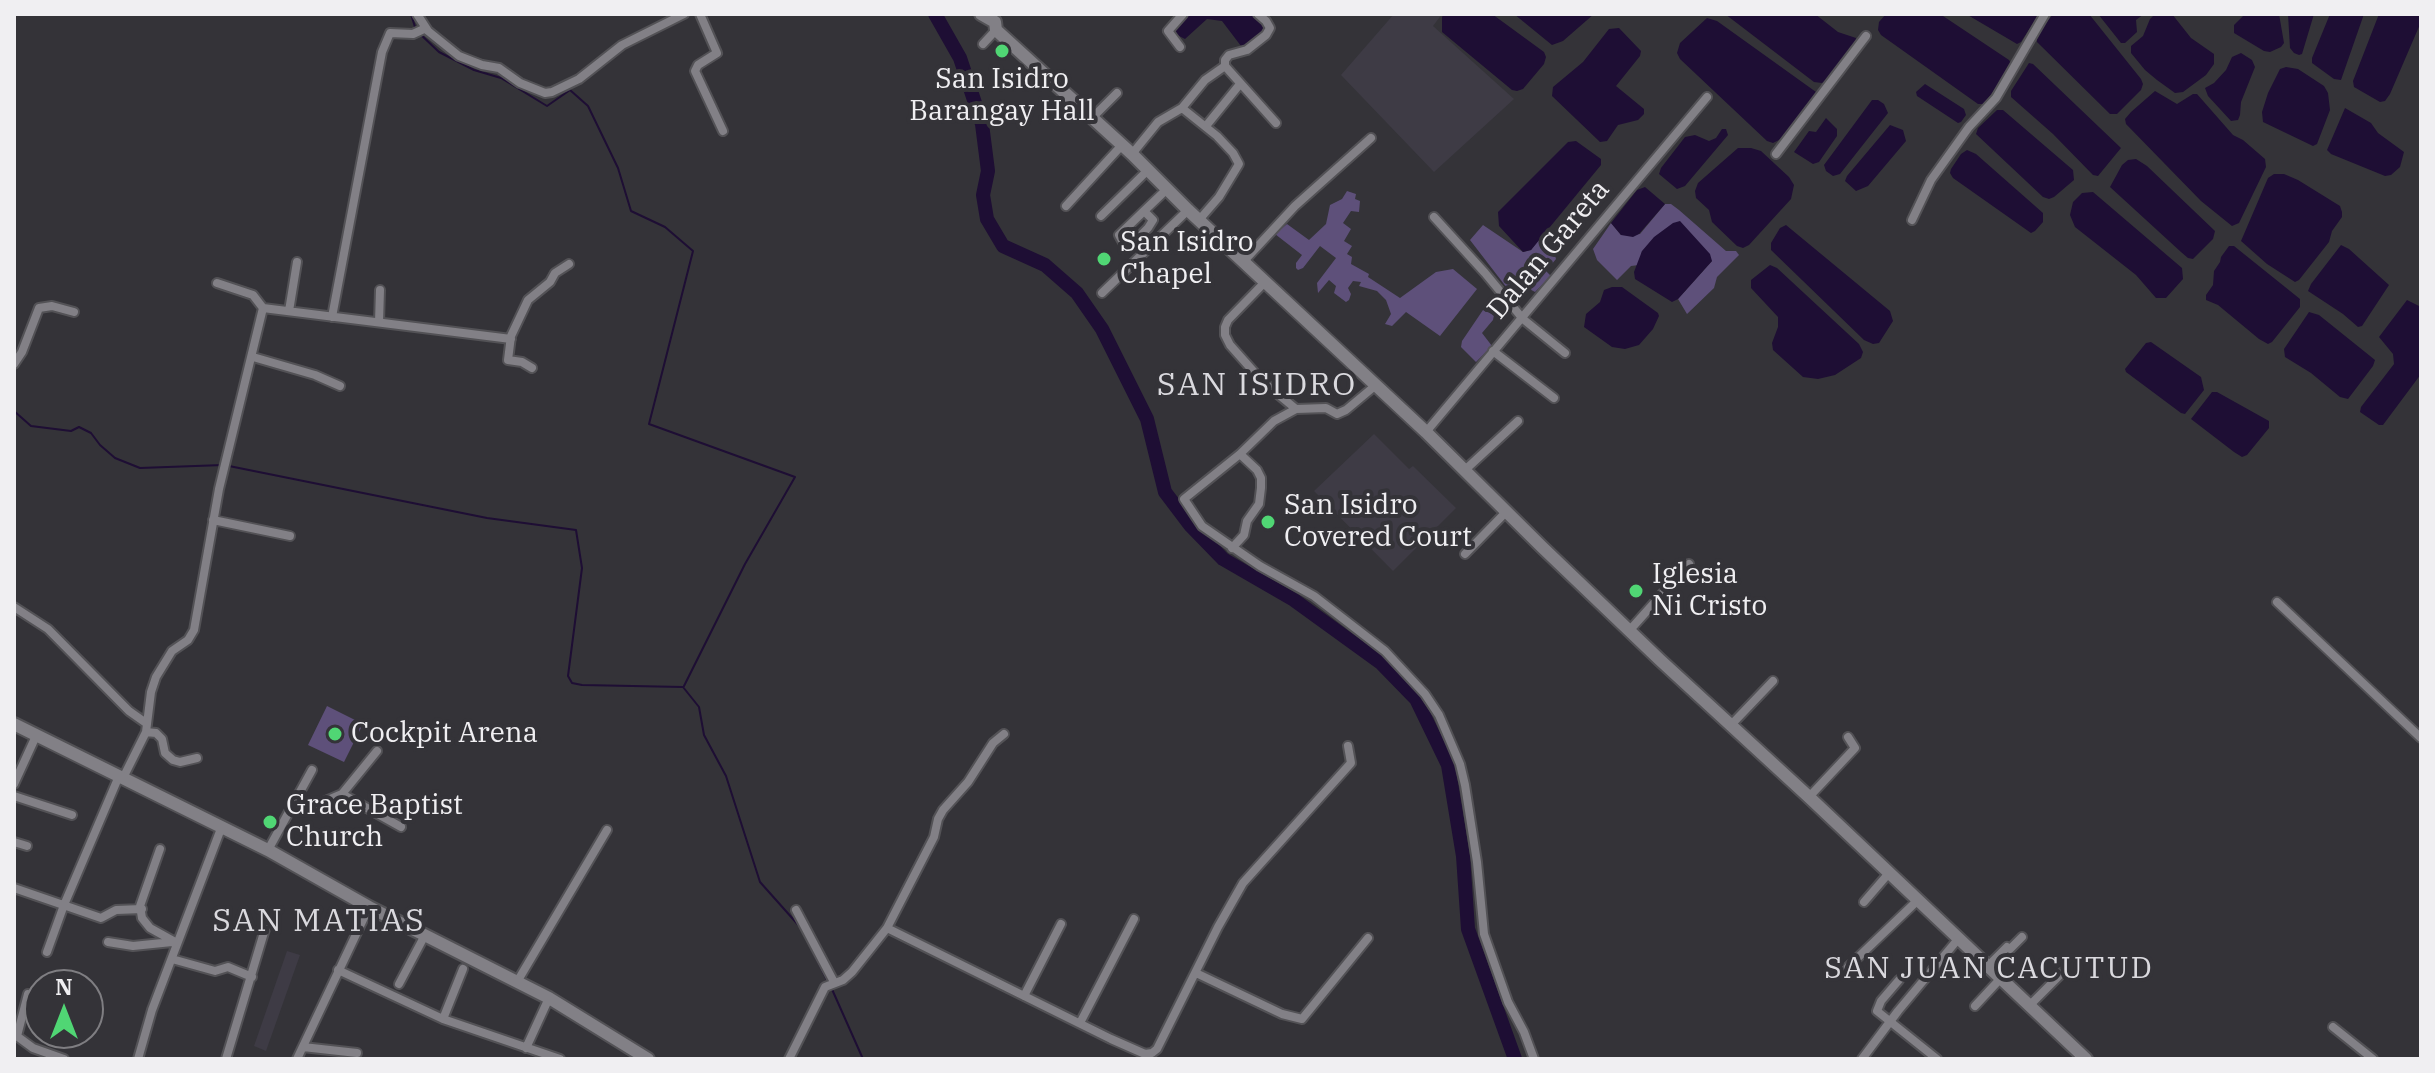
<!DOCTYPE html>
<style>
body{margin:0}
#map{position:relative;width:2435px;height:1073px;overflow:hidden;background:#343338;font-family:"IBM Plex Serif",serif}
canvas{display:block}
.frame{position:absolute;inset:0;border:16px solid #f0eff2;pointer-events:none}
.north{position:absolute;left:24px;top:969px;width:80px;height:80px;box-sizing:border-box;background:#343338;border:2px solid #7f7e82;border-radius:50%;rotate:0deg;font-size:22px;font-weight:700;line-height:32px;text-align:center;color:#f0eff2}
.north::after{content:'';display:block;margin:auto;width:28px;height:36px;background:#50d674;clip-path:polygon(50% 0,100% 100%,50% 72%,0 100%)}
</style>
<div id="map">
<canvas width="2435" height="1073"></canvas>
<div class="frame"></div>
<div class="north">N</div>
</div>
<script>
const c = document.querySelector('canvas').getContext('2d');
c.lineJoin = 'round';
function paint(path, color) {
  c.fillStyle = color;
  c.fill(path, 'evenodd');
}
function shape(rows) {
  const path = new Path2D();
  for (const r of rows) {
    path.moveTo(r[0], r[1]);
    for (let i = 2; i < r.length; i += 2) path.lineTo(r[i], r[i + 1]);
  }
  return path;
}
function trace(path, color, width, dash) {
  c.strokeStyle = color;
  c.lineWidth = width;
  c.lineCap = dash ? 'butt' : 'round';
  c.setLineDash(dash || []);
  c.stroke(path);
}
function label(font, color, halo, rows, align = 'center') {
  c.font = font + ' "IBM Plex Serif",serif';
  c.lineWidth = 8;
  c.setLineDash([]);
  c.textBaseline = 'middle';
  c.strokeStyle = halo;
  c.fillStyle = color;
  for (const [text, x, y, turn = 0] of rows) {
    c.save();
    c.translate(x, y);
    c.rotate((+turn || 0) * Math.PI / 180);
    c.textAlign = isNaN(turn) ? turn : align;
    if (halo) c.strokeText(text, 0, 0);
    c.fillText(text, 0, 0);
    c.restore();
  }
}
paint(shape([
 [1394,14,1442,14,1433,26,1514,99,1434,172,1341,75],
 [1374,434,1409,469,1413,466,1456,508,1393,571,1314,491],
 [287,951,300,955,266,1051,254,1046]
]), '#3e3b45');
paint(shape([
 [1347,191,1356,194,1355,199,1360,201,1359,212,1351,211,1343,223,1351,229,1344,241,1352,246,1347,254,1352,257,1351,264,1369,274,1368,277,1400,298,1436,272,1453,269,1477,289,1440,336,1406,312,1392,326,1385,324,1391,314,1386,300,1377,291,1359,286,1361,282,1353,281,1348,288,1351,294,1349,300,1346,302,1334,293,1336,286,1329,280,1318,293,1317,283,1336,258,1320,246,1303,268,1298,270,1296,268,1296,263,1302,255,1275,234,1287,224,1309,240,1326,224,1330,205,1342,199],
 [1665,204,1671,204,1679,210,1726,251,1736,251,1739,255,1717,277,1714,288,1687,314,1678,299,1712,261,1642,251,1639,265,1631,266,1617,280,1597,260,1593,249,1611,223,1621,235,1640,234],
 [1483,225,1523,252,1531,250,1541,237,1553,249,1556,259,1546,271,1551,276,1535,292,1515,281,1507,288,1470,240],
 [1483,310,1494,315,1493,320,1482,333,1492,346,1476,362,1461,347,1462,341],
 [327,706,363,724,344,762,308,745]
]), '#5e507a');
paint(shape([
 [1187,14,1254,14,1266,25,1262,35,1248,46,1241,46,1222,21,1207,19,1185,39,1177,35,1175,27],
 [1444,14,1492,14,1544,52,1546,57,1544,64,1523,89,1517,91,1512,90,1442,32,1442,17],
 [1514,14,1594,14,1563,41,1552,45],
 [1725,14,1815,14,1838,32,1856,38,1855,45,1829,78,1822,83,1814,82],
 [1886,14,1940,14,2009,60,2012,65,1984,104,1978,104,1881,35,1878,30,1879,22],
 [1966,14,2039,14,2021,42,2017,44],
 [2053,14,2089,14,2141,79,2143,84,2141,90,2117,114,2110,114,2037,42,2037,35],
 [2098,14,2144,14,2136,20,2137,32,2125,43,2121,43],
 [2155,14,2172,14,2191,38,2214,54,2214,64,2206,75,2183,92,2175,93,2157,80,2145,70,2131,53,2131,46,2143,36,2150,19],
 [2245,14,2279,14,2284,43,2281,47,2270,52,2264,51,2234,33,2234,25],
 [2288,14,2314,14,2302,54,2299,55,2294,53,2290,48],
 [2330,14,2364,14,2341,80,2334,79,2312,63,2312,58],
 [2379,14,2421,14,2421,22,2390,94,2385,101,2380,102,2354,87,2353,81],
 [1707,18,1717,21,1816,92,1814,97,1781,139,1773,143,1767,141,1680,59,1677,53,1680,43],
 [1619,28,1641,51,1640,56,1616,86,1644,109,1644,114,1638,120,1618,125,1607,141,1600,142,1552,96,1553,87,1583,62,1609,29],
 [2241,53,2252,60,2255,67,2241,102,2240,115,2238,120,2231,121,2208,96,2205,88,2214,83,2226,70,2232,57],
 [2029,63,2033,64,2121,148,2098,176,2093,175,2053,134,2011,97,2011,91],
 [2286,67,2298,69,2324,86,2328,93,2330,110,2317,144,2313,146,2263,122,2262,112,2268,93,2280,69],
 [1925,84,1964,109,1966,115,1961,122,1958,123,1917,96,1916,92],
 [2155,91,2177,104,2193,94,2197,94,2233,135,2243,140,2265,159,2266,167,2239,223,2232,226,2201,201,2126,124,2125,119,2131,112],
 [1872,100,1878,100,1884,104,1888,113,1840,174,1833,176,1826,171,1824,165],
 [2345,108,2371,123,2378,133,2404,152,2400,167,2391,175,2385,176,2331,154,2327,150],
 [1997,110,2003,110,2073,170,2074,180,2054,197,2049,199,2043,197,1976,134,1978,128],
 [1826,118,1837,129,1837,136,1819,162,1813,164,1794,152,1809,131,1816,132],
 [1890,125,1903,130,1906,141,1868,186,1856,191,1845,181,1847,176],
 [1722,129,1726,129,1728,135,1685,186,1677,189,1659,174,1661,168,1685,137,1695,135,1709,141,1716,138],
 [1576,141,1601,159,1601,165,1531,250,1523,252,1499,226,1498,212,1568,142],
 [1738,148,1751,148,1761,151,1789,177,1794,185,1791,199,1749,245,1743,248,1737,246,1712,222,1709,210,1696,198,1695,191,1698,183],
 [1967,150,1976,154,2043,213,2043,222,2035,231,2031,233,1953,178,1950,173,1951,169,1961,154],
 [2136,159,2147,166,2215,231,2213,239,2193,259,2188,258,2181,252,2110,187,2122,165,2128,160],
 [2274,174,2284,174,2298,180,2340,206,2342,212,2342,217,2332,231,2329,242,2299,280,2295,282,2267,264,2241,241,2268,178],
 [1645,187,1665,204,1639,234,1633,237,1621,235,1611,223,1637,190],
 [2093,192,2182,268,2183,279,2166,298,2156,298,2136,275,2075,227,2070,215,2073,202,2082,193],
 [1680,221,1710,254,1712,261,1678,299,1672,302,1635,279,1634,272,1642,251,1654,237,1673,223],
 [1786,225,1890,311,1893,321,1879,343,1873,344,1864,340,1771,250,1771,243,1780,228],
 [2341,245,2349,249,2389,285,2362,326,2358,327,2343,314,2308,291,2311,284],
 [2229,246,2234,246,2300,299,2300,307,2272,342,2268,344,2259,339,2218,305,2206,300,2206,295,2213,285,2214,271,2220,262,2221,257],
 [1770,265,1777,268,1859,344,1863,352,1861,358,1835,375,1818,379,1803,377,1773,350,1772,343,1778,327,1778,317,1751,288,1751,280],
 [1612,287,1622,287,1658,313,1659,316,1653,329,1639,345,1625,349,1612,347,1584,327,1586,314,1600,302,1604,290],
 [2407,300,2421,307,2421,374,2383,425,2379,425,2360,412,2361,407,2394,364,2393,354,2379,337],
 [2309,312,2319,315,2375,360,2373,366,2348,399,2340,397,2311,373,2285,357,2284,349],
 [2151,342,2201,377,2204,390,2185,414,2181,413,2126,372,2125,369,2146,343],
 [2212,392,2217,392,2269,421,2269,428,2247,455,2242,457,2234,452,2191,419]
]), '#1e0e34');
trace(shape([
 [411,14,415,27],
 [419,33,439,52,474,70,501,78,547,106,570,90,588,106,618,168,631,211,665,227,693,251,649,424,795,477,745,564,684,686],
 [14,411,31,426,71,431,79,427,91,433,100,445,115,458,140,468,223,465],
 [229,466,487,518,576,530,582,568,568,676,572,683,582,685,683,687,699,707,704,735,726,776,760,882,801,928,827,980],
 [831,987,863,1059]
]), '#1e0e34', 2);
trace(shape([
 [935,14,960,58,982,124,988,171,983,195,987,219,1003,246,1045,265,1077,293,1102,329,1147,419,1165,492,1190,525,1223,559,1294,600,1381,663,1416,699,1448,765,1463,856,1468,929,1515,1059]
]), '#1e0e34', 14);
const street = shape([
 [417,14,428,31,459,56,482,65,499,68,520,83,545,93,552,92,579,79,622,45,684,14],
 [700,14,717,53,698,65,695,71,723,131],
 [983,44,996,30],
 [1180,47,1168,31,1183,14],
 [1225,66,1276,123],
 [1182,108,1217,136,1233,153,1239,164,1219,197,1199,220],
 [1092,118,1117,93],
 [1206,126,1240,84],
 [1132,154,1158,122,1182,108,1205,80,1225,66,1225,60,1229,55,1247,50,1266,35,1270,28,1266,21,1258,14],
 [1776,154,1866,36],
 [1066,206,1122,145],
 [1144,211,1153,220,1148,228,1129,247,1124,244,1119,235,1144,211,1167,189],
 [1101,216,1148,170],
 [1434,217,1485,273,1523,319,1565,353],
 [1912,220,1931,180,1969,127,1996,98,2045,14],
 [1244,261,1295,206,1371,138],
 [1266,281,1228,320,1225,327,1225,335,1230,345,1262,381,1296,409,1326,408,1337,414,1346,410,1376,385],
 [217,283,253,295,263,308],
 [1102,293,1188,210],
 [289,311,297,262],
 [332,317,382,52,390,33,413,34,426,28],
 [379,322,380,290],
 [1493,351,1554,398],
 [253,357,315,375,340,386],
 [14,364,22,352,39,308,52,306,74,312],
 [532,368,522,362,508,360,511,336,528,300,550,282,555,273,569,264],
 [1296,409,1274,421,1240,454,1184,499,1202,526,1260,566,1314,596,1385,651,1425,694,1439,715,1460,764,1465,785,1477,862,1484,934,1508,1002,1524,1032,1534,1059],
 [1426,432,1707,97],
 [1465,470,1518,421],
 [213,520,290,536],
 [1232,548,1244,535,1247,521,1259,504,1261,488,1261,478,1257,470,1240,454],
 [1465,554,1507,511],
 [2277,602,2421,738],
 [14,607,48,629,129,711,146,723],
 [1629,631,1689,564],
 [1731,725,1773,681],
 [146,732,156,733,162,739,165,753,173,760,180,762,197,758],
 [123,778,146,732,151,692,156,677,172,651,188,640,194,630,219,489,263,308,511,339],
 [14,784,36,736],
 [342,794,401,827],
 [14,796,72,815],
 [1809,797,1855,748,1848,737],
 [290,810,302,811,342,794,377,751],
 [14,842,27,846],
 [160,849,140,906,142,918,150,928,177,943],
 [268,850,312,770],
 [14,888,101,918,116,910,142,909],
 [1864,902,1889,873],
 [796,910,834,982],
 [887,928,1111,1039,1145,1054,1152,1053,1157,1049,1218,927,1243,883,1351,763,1348,746],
 [108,942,133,946,172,942],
 [47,952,64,905,119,776],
 [172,959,215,971,228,967,252,977],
 [1988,966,2007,947,2010,949,2022,937],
 [1848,967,1918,900],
 [338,970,443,1019,560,1059],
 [1196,973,1282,1014,1302,1019,1368,938],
 [1899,980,1881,1001,1877,1011,1937,1059],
 [517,982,607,830],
 [399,984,425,935],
 [1024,996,1061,924],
 [2030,1005,2063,972],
 [1975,1006,2001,978],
 [443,1019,463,969],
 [1080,1023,1134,919],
 [2333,1027,2373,1059],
 [14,1034,33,1048,64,1059],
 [17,1036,28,994],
 [303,1047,357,1053],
 [526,1048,549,998],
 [138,1059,152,1010,222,826],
 [226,1059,268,919],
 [297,1059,369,907],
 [789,1059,825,987,843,980,852,972,887,928,934,837,938,819,943,810,968,782,993,743,1004,734],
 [1862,1059,1898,1011,1959,938]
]);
const secondary = shape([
 [981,14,995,22,996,30,1132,154,1188,210,1426,432,1542,547,1660,660,1809,797,2086,1059],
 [14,724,268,850,369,907,549,998,648,1059]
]);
trace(street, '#535256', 12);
trace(secondary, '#535256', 16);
trace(street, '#828086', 8);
trace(secondary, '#828086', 12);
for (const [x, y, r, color] of [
 [1002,51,8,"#50d674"],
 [1104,259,8,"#50d674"],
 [1268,522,8,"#50d674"],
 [1636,591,8,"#50d674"],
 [335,734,8,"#50d674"],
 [270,822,8,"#50d674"]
]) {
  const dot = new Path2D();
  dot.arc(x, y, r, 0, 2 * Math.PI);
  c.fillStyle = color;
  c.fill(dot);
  trace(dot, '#343338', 3);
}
label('28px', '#f0eff2', '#343338', [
 ["San Isidro",1002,80,"center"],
 ["Barangay Hall",1002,112,"center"],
 ["San Isidro",1120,243],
 ["Chapel",1120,275],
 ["San Isidro",1284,506],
 ["Covered Court",1284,538],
 ["Iglesia",1652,575],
 ["Ni Cristo",1652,607],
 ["Cockpit Arena",351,734],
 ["Grace Baptist",286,806],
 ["Church",286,838]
], 'left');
label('28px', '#f0eff2', '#343338', [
 ["Dalan Gareta",1549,250,-50]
]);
c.letterSpacing = '2px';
label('30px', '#dad9de', '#343338', [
 ["SAN JUAN CACUTUD",1989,969]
]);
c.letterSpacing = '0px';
c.letterSpacing = '2px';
label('32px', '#dad9de', '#343338', [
 ["SAN ISIDRO",1257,386],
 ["SAN MATIAS",319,922]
]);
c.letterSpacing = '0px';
</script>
